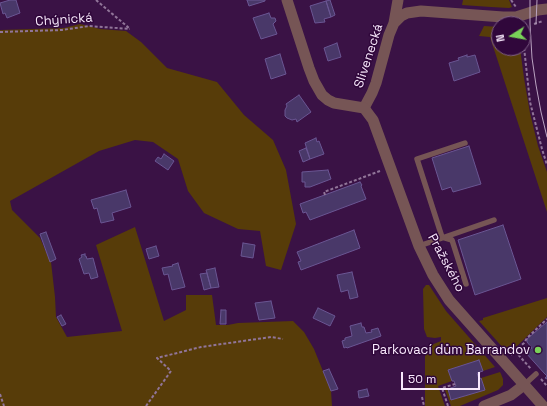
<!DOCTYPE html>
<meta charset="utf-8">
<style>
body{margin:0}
#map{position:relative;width:547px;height:406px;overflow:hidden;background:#3a1245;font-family:"Space Grotesk",sans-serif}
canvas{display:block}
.north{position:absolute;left:491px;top:16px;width:40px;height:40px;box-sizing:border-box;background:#30073b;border:1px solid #806188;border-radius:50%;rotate:259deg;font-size:11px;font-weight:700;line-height:16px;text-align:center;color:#f8e9fc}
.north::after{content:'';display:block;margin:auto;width:14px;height:18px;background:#79d158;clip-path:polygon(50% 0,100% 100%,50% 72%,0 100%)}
.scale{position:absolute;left:401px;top:372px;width:79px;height:18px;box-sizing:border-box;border:2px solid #f8e9fc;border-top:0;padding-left:5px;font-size:12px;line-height:14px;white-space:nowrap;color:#f8e9fc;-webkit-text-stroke:3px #30073b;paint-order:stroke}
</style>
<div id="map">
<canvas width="547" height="406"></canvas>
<div class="north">N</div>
<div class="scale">50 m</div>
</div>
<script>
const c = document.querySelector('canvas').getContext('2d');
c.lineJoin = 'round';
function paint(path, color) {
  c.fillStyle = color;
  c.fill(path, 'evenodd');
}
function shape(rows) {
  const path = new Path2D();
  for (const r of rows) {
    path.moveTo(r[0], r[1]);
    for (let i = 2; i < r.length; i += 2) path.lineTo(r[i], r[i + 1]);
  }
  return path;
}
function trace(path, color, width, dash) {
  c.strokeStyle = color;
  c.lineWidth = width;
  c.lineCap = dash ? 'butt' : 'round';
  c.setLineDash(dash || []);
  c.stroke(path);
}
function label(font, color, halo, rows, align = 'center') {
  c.font = font + ' "Space Grotesk",sans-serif';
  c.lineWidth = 3;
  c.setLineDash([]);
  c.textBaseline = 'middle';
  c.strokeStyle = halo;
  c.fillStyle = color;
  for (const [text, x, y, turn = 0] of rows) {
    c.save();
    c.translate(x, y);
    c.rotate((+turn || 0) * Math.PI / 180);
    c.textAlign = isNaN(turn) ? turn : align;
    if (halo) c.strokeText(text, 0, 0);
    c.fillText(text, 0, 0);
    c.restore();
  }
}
paint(shape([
 [463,0,509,0,512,7,509,8,491,7,462,5],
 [80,24,100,29,126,31,141,42,167,68,217,82,244,115,273,140,286,170,296,224,281,270,266,266,260,231,238,229,204,213,188,191,178,159,153,142,135,140,99,151,10,201,12,210,40,238,50,261,51,262,55,297,56,317,67,337,122,331,96,245,135,227,164,321,186,310,186,295,212,295,216,325,228,325,238,323,293,321,304,332,314,349,331,391,332,406,0,406,0,30,64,28],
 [484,26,499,27,499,48,520,48,524,78,530,113,538,146,547,172,547,212,490,37,479,36],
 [426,285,429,285,446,311,495,367,483,371,479,360,448,370,452,381,438,386,445,406,425,406,425,354,429,346,441,341,441,337,435,338,427,337,424,329,423,289],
 [547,298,547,317,514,349,509,351,505,350,479,321,483,320,483,318],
 [500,372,501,374,503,379,503,385,498,390,460,406,451,406,445,390,447,389,452,400,484,389,481,378]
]), '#573c09');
const building = shape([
 [10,0,16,0,20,13,7,18,5,13,3,14,0,3,10,0],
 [247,0,265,0,265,1,249,6,247,0],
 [330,0,335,15,331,17,326,1,330,0],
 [326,1,331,17,324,19,325,22,315,23,310,6,326,1],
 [269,13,271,18,275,18,276,21,273,24,277,34,261,39,253,18,269,13],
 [337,43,341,57,328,61,324,48,337,43],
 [280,54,286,74,271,79,265,59,280,54],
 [467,55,467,57,475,55,480,72,454,81,449,63,459,60,458,58,467,55],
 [299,95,311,112,297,122,296,119,292,120,287,118,285,116,285,110,287,106,286,104,299,95],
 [316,138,317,142,319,141,324,154,310,159,305,143,316,138],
 [469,146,481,184,453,192,451,187,442,190,432,158,469,146],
 [306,148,310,159,303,162,299,151,306,148],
 [164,154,174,161,168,170,155,161,158,157,161,159,164,154],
 [328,170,331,179,310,187,305,187,305,182,302,182,302,172,328,170],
 [360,182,362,185,361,186,366,199,310,220,306,212,303,213,300,204,360,182],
 [126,190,131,207,112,213,114,220,101,223,97,208,94,209,91,200,126,190],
 [503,225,521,279,475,295,458,240,503,225],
 [354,230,360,248,301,270,298,262,301,261,297,252,354,230],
 [46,232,56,259,50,262,40,234,46,232],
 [243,243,255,245,253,258,241,256,243,243],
 [156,246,159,256,149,259,146,249,156,246],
 [85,254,85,256,86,256,87,259,93,258,98,277,91,279,89,273,84,274,79,259,82,257,81,255,85,254],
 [178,263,185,287,172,290,168,274,164,275,162,268,173,266,172,265,178,263],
 [215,268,219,287,211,288,206,270,215,268],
 [352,272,358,297,350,299,348,290,341,292,337,275,352,272],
 [207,273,211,288,204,290,200,274,207,273],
 [271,301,275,318,259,320,255,303,271,301],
 [318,308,335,316,330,326,313,318,318,308],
 [221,310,226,310,226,324,220,324,221,310],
 [61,315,66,324,62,326,57,317,61,315],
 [547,322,547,379,545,378,547,376,544,373,526,353,532,348,527,342,527,339,547,322],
 [361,323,362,327,364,327,366,333,372,332,371,330,378,328,381,336,347,348,346,347,344,348,342,341,345,340,345,338,352,336,350,326,361,323],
 [479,360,483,371,477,373,479,379,481,378,485,390,451,400,448,389,456,386,454,381,452,381,448,370,479,360],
 [329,369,338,389,331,391,323,371,329,369],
 [367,389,369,396,359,398,358,391,367,389]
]);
paint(building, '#493869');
trace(building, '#6a5693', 1);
trace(shape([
 [96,0,129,28],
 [511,0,516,7],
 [534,24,543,21],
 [0,32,62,30,89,26,130,29],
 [523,38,530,102,542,149,547,165],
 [325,195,324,192,380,171],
 [515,351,531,369],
 [511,355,524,343,527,338,547,319],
 [541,379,547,386],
 [0,394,4,406],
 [422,397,424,406],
 [146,406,171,371,157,358,201,347,271,337,283,339],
 [448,406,442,388,455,384]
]), '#917599', 2, [3, 2]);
trace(shape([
 [465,143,417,159,442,237,452,240,466,284],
 [419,246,494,220],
 [524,385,536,374]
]), '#765555', 5.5);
trace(shape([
 [394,23,398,0],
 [364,108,372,93,376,83,389,35,394,23,401,16,407,13,421,11,503,17,516,17,538,10,547,9],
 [484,406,511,395,524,385]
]), '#765555', 11);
trace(shape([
 [287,0,309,68,314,81,322,95,328,100,334,103,364,108,373,120,419,246,433,275,449,300,543,406]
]), '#765555', 11);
trace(shape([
 [530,0,530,24,532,58,536,85,541,112,547,137],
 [536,24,537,0]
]), '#baa3c1', 1);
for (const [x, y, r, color] of [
 [538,350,4,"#79d158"]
]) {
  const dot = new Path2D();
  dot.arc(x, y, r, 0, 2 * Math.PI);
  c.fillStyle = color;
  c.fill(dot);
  trace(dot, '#30073b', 1.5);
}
label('13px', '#f8e9fc', '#30073b', [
 ["Chýnická",64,20,-4],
 ["Slivenecká",369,56,-72],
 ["Pražského",446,263,62]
]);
label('13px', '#f8e9fc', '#30073b', [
 ["Parkovací dům Barrandov",530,350]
], 'right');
</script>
